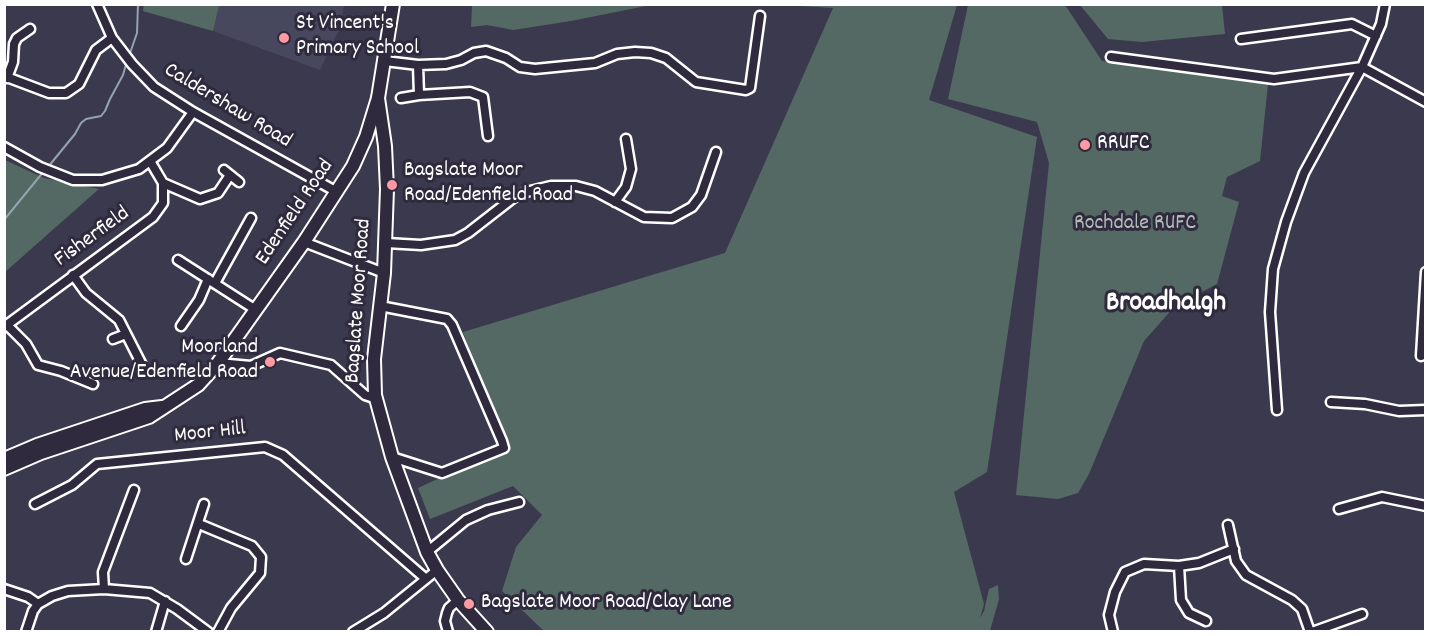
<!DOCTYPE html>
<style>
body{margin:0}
#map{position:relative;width:1430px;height:636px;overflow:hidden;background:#3b394e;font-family:Dekko,sans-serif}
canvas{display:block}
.frame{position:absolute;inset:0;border:6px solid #fff;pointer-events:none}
</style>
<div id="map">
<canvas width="1430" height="636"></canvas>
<div class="frame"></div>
</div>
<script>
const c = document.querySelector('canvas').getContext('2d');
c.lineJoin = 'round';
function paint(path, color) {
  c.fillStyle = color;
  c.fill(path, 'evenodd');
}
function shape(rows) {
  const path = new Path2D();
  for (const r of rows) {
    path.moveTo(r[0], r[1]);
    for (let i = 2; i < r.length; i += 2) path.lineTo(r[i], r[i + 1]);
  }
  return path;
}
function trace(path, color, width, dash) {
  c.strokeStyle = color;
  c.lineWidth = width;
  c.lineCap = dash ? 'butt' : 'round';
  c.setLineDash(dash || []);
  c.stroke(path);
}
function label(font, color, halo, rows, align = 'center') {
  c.font = font + ' Dekko,sans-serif';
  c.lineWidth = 6;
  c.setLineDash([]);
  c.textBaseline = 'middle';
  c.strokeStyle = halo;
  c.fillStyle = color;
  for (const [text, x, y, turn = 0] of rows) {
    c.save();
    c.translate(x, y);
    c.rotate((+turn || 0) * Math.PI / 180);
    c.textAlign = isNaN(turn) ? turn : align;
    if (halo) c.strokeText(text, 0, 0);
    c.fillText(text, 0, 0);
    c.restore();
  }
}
paint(shape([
 [144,4,344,5,341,25,320,70,213,31,143,11]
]), '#47475d');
paint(shape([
 [144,5,144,4,219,5,213,31,143,11],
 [472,5,472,4,651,5,571,21,513,30,487,25,471,27],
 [785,5,957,5,929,100,1037,137,987,472,954,492,984,604,980,618,984,611,989,589,998,585,999,599,990,631,544,631,502,591,516,547,542,515,513,486,430,519,418,488,507,447,489,407,463,332,725,253,833,8],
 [968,5,1065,5,1102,61,1268,84,1260,161,1227,177,1222,196,1239,202,1217,284,1175,306,1144,341,1089,474,1078,493,1058,499,1016,495,1049,163,1037,122,948,99],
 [1080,5,1222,5,1225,34,1142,42,1108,39],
 [5,160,44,178,99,189,5,272]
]), '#546963');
trace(shape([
 [129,56,137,33,138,4],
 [48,167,75,134,81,123,86,119,101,116,105,111,110,99,123,75,127,61],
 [4,220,44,171]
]), '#95a2b0', 2);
const street = shape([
 [97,4,112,38,132,64,154,87,193,112,337,192],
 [1241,39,1352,24,1376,36],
 [1111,57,1274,79,1362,67],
 [385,61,418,65,446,64,461,60,474,53,486,51,506,58,520,67,535,69,595,63,617,54,635,52,651,53,666,58,696,82,746,90,750,88,760,16],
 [418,65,419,95],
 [1362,67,1426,102],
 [4,76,49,93,66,93,79,84,96,50,112,38],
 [7,78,13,62,14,44,17,38,30,29],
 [401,98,419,95,470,92,483,97,488,136],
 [4,147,40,167,73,180,102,180,139,169,167,148,193,112],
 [224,170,239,182],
 [163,183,200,199,218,193,230,175],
 [615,202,626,187,631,169,626,139],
 [304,242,384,273],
 [386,243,421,245,455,240,468,233,513,198,526,192,551,186,576,186,595,191,644,217,672,218,692,207,701,195,716,152],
 [178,260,256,310],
 [73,275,86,293,119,320,142,365],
 [215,283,251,218],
 [380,306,447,319,452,325,502,441,504,448,442,473,392,457],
 [7,325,26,344,38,365,61,371,93,384],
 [181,326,199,300,208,279],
 [4,327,153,217,163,203,163,183,150,161],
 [113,339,126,334],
 [1421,356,1426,272],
 [218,363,251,366,280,353,331,365,365,395,371,397,375,395],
 [1331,402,1365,404,1399,411,1426,410],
 [1277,410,1270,312,1273,269,1286,222,1304,173,1362,67,1381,24,1385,4],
 [35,504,72,485,97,464,265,447,283,455,426,579],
 [1339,509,1382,497,1426,506],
 [199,524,252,546,261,557,260,573,231,608,218,632],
 [1228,525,1236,561,1246,575,1292,600,1302,609,1310,632],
 [427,552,466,520,488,510,519,502],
 [186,559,204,504],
 [1179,566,1181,600,1189,613,1206,621],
 [4,589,28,597,38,604],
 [104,589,103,572,134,490],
 [26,632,33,611,38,604,52,596,68,591,104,589,150,593,177,609,208,632],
 [156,632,165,601],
 [353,632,384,613,437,570],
 [448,632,445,621,447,613,449,608,458,600],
 [1113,632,1109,615,1115,592,1125,572,1144,564,1179,566,1199,563,1234,549],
 [1312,632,1362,614]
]);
const secondary = shape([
 [378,98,385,146,387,189,384,273,374,359,375,395,392,457,427,552,437,570,458,600,487,632]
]);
const primary = shape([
 [4,459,37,445,145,409,162,407],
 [4,469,41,453,149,417,198,385,218,363,304,242,353,166,366,137,378,98,393,4]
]);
trace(street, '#fff', 13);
trace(secondary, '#fff', 16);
trace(primary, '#fff', 16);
trace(street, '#2f2a3d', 8);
trace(secondary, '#2f2a3d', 12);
trace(primary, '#2f2a3d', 12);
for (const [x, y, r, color] of [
 [284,38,6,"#ff9aa2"],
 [1085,145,6,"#ff9aa2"],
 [392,185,6,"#ff9aa2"],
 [270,362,6,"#ff9aa2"],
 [469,604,6,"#ff9aa2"]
]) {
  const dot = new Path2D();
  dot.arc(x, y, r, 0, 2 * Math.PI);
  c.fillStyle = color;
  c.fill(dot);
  trace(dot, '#2f2a3d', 2);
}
label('22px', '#fff', '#2f2a3d', [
 ["St Vincent's",296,25],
 ["Primary School",296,50],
 ["RRUFC",1097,145],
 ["Bagslate Moor",404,172],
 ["Road/Edenfield Road",404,197],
 ["Moorland",258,349,"right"],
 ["Avenue/Edenfield Road",258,374,"right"],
 ["Bagslate Moor Road/Clay Lane",481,604]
], 'left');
label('22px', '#fff', '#2f2a3d', [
 ["Caldershaw Road",227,107,31],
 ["Edenfield Road",296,213,-56],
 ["Fisherfield",93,238,-36],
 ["Bagslate Moor Road",360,301,-86],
 ["Moor Hill",210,434,-6]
]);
label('22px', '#b2bcb9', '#2f2a3d', [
 ["Rochdale RUFC",1135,225]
]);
label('bold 28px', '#fff', '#2f2a3d', [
 ["Broadhalgh",1166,305]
]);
</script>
